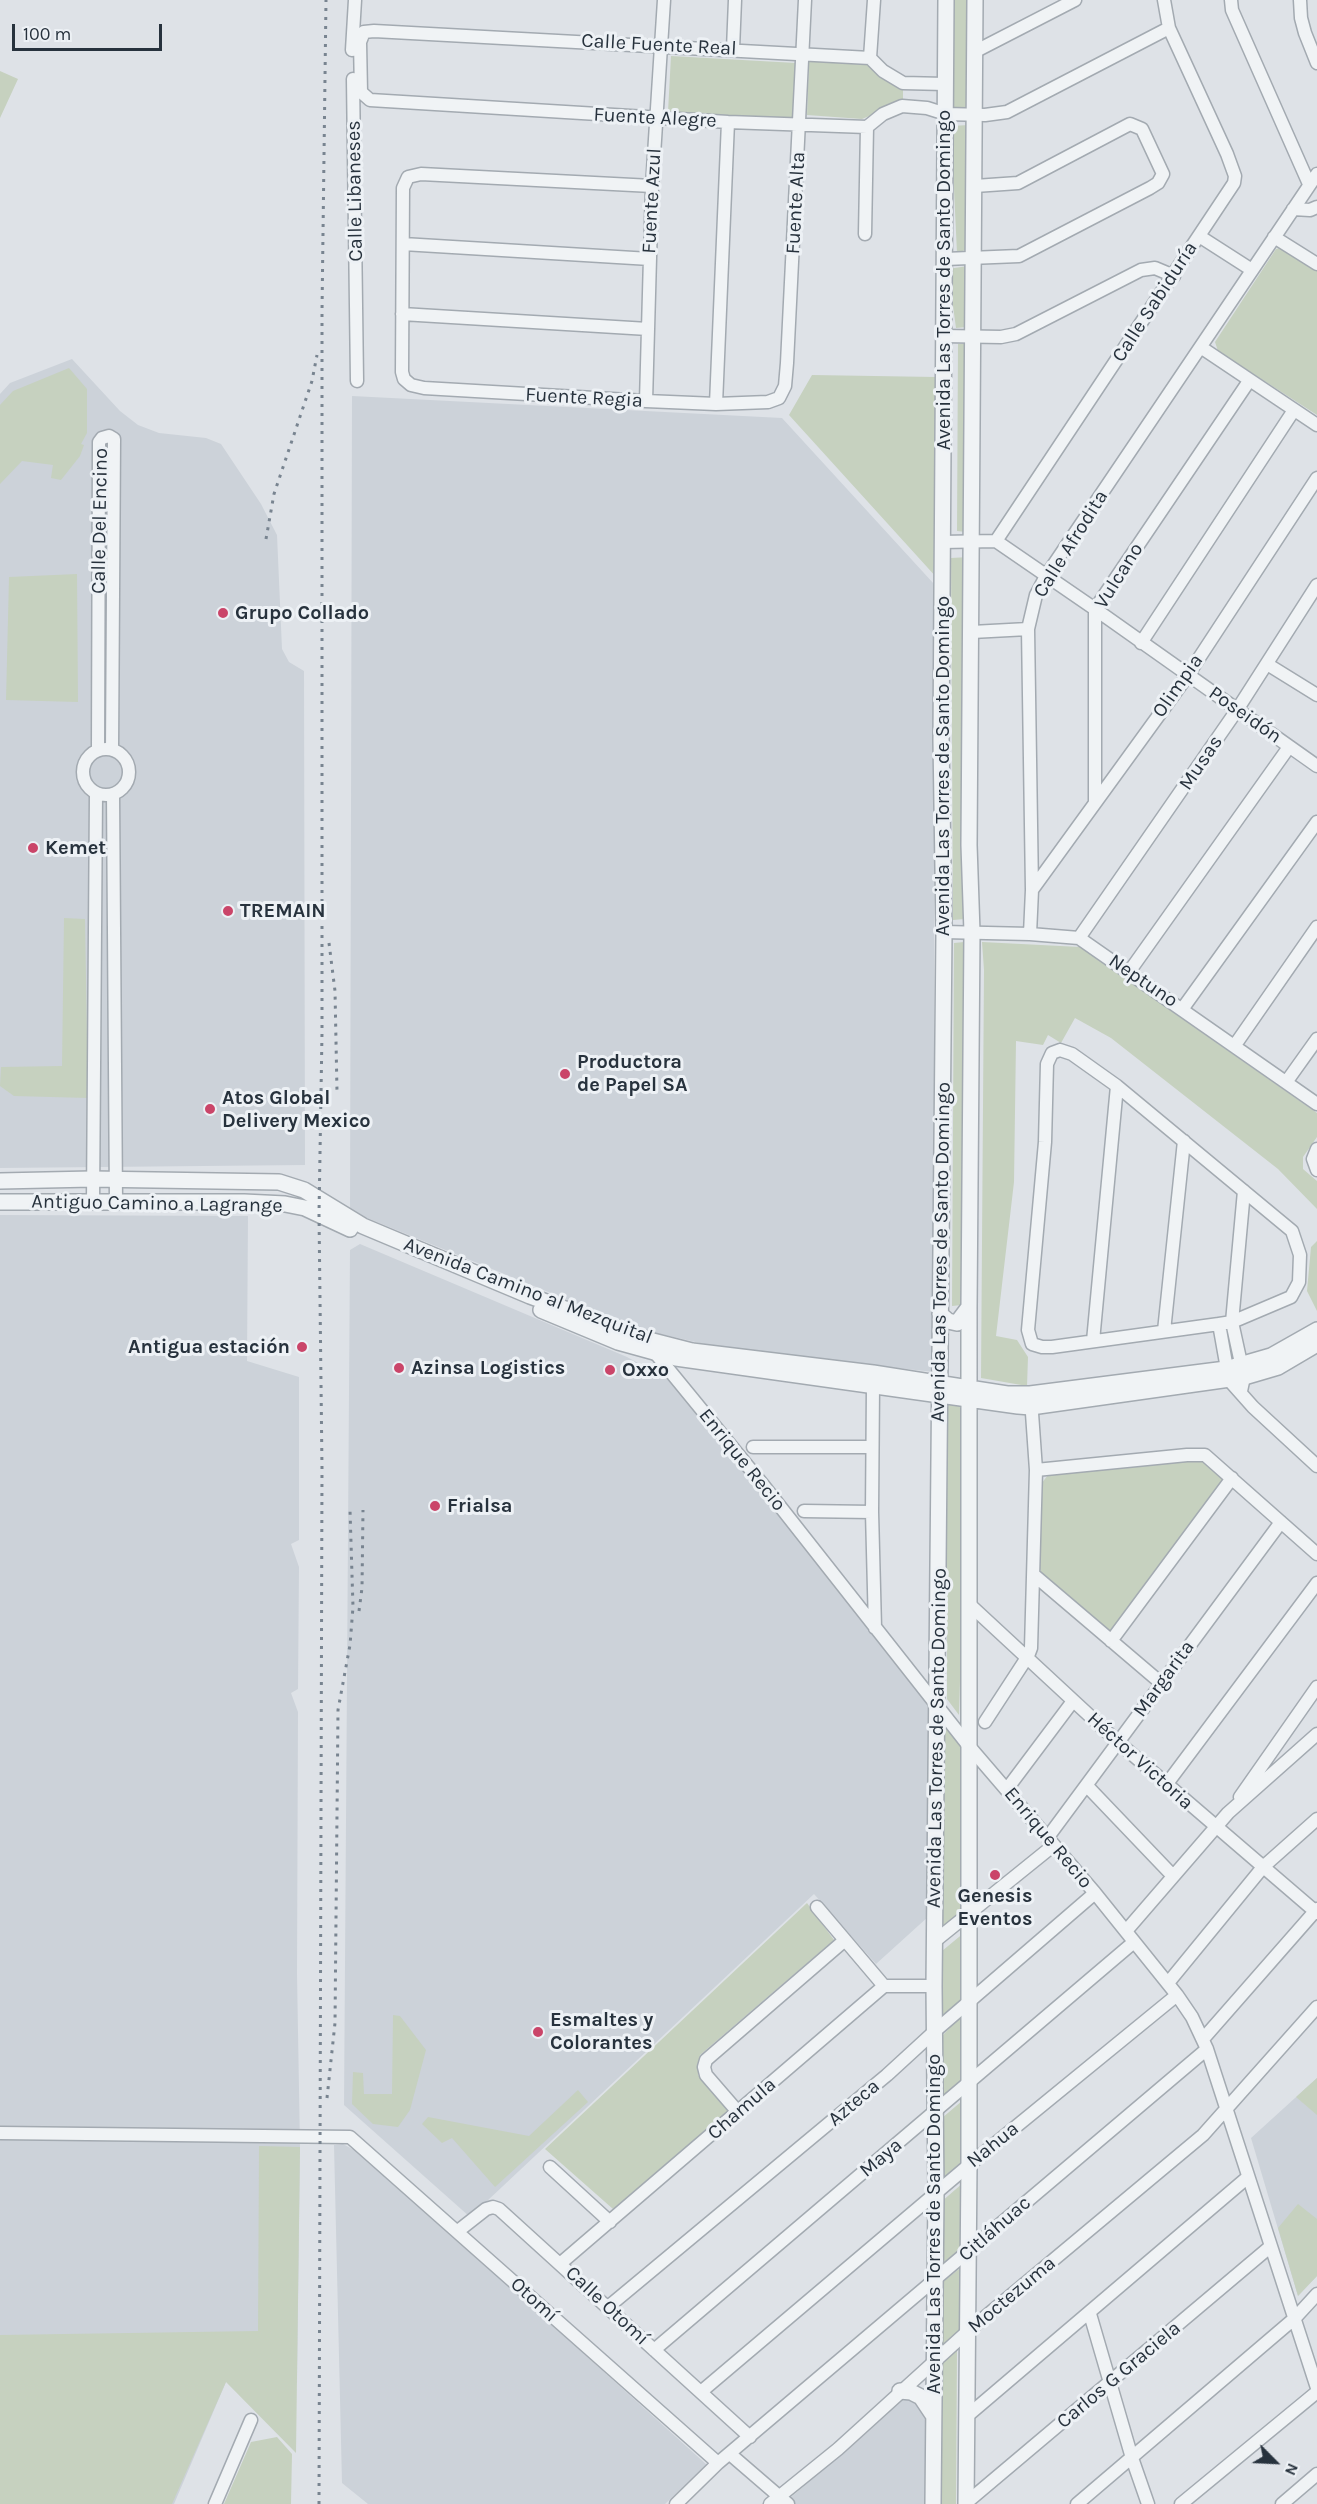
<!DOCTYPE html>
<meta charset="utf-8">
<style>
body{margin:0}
#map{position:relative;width:1317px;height:2504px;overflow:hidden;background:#dee2e7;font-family:Karla,sans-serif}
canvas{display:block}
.north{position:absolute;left:1245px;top:2432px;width:60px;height:60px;-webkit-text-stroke:4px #edf1f5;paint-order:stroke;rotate:114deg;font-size:16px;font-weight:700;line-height:24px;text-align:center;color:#27323d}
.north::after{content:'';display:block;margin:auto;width:21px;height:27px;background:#27323d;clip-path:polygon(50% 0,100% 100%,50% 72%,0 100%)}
.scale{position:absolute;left:12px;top:24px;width:150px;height:27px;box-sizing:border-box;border:3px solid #27323d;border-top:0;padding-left:8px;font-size:18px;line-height:21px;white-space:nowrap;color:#27323d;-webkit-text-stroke:4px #edf1f5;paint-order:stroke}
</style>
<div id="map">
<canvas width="1317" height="2504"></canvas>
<div class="north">N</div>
<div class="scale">100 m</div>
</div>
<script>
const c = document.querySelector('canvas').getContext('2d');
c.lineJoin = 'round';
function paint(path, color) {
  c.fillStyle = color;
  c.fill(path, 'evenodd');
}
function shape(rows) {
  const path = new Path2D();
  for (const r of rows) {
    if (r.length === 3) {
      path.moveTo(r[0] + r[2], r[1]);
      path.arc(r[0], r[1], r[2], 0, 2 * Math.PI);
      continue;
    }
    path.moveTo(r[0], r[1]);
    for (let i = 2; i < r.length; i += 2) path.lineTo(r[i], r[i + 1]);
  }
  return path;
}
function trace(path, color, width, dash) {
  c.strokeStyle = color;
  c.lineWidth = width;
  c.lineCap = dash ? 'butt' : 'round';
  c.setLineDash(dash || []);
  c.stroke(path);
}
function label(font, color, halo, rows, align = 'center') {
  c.font = font + ' Karla,sans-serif';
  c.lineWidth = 6;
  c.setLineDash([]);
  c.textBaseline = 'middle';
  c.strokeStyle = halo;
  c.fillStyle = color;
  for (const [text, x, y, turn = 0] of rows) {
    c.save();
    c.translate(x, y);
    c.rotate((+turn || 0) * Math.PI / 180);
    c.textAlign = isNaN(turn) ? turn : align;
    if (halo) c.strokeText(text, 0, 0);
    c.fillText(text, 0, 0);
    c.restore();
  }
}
paint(shape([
 [72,359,120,411,138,425,159,433,206,438,221,444,261,504,277,535,282,649,289,662,304,671,305,1165,0,1168,0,394,10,383],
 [352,396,782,418,934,584,934,1372,726,1349,639,1329,350,1211],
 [0,1215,248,1216,247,1361,299,1377,299,1540,291,1544,299,1567,298,1689,291,1693,298,1712,297,1974,300,2147,297,2383,226,2382,174,2504,0,2504],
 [360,1244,627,1357,671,1381,932,1708,929,1916,876,1964,814,1894,470,2217,344,2105,350,1250],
 [1317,2078,1317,2276,1298,2296,1251,2138],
 [343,2144,365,2156,707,2465,665,2504,368,2504,342,2483,334,2145],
 [904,2398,908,2398,928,2410,928,2504,795,2504,789,2499]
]), '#ccd2d9');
paint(shape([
 [953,0,974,0,973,109,953,109],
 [671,56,796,63,794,119,668,112],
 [809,61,868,64,903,88,903,102,862,119,807,115],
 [0,71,18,79,0,118],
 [969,125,968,249,957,253,951,126],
 [1283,247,1317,269,1317,415,1218,351,1215,342,1276,249],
 [968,266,967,327,956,328,948,269],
 [958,344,967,344,966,532,957,531],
 [69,368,87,389,87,433,81,444,84,445,80,456,61,480,51,478,53,465,22,461,0,484,0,405,13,391],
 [812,375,936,377,937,578,789,415],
 [969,557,965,919,953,920,951,558],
 [77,574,78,702,6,700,9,577],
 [64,918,85,919,88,1098,14,1096,0,1086,1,1067,62,1066],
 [964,942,962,1305,952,1306,954,943],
 [982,942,1080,947,1317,1113,1317,1137,1303,1157,1303,1169,1317,1181,1317,1209,1278,1169,1111,1038,1075,1018,1061,1043,1048,1035,1043,1045,1016,1041,1014,1182,996,1336,1017,1340,1028,1357,1027,1386,981,1378,984,970],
 [1317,1241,1317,1311,1307,1291,1311,1247],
 [947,1403,968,1407,959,1715,947,1699],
 [1199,1458,1226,1477,1116,1633,1108,1633,1042,1575,1040,1569,1041,1484,1048,1475],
 [943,1719,965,1748,966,1917,943,1935],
 [807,1903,834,1940,700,2055,698,2075,728,2109,728,2113,613,2209,545,2149],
 [965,1932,964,2001,943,2019,942,1951],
 [963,2014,963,2087,941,2106,942,2036],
 [393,2015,400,2016,426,2050,410,2110,398,2127,373,2124,352,2104,353,2072,363,2073,364,2094,392,2094],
 [1317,2078,1317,2115,1296,2097],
 [578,2090,588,2102,495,2187,452,2138,442,2143,422,2124,428,2117,529,2136],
 [962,2101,963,2164,942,2182,942,2118],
 [259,2146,300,2147,296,2453,226,2382,172,2504,0,2504,0,2335,258,2331],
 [963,2183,963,2251,941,2269,941,2202],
 [1298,2204,1317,2219,1317,2276,1298,2296,1278,2228],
 [963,2266,963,2331,940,2352,940,2284],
 [957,2349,956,2504,935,2504,937,2365],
 [277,2437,292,2454,291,2504,224,2504,251,2442]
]), '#c6d1bf');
const minor = shape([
 [1231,0,1232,10,1309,184],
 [1300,0,1301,18,1305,33,1317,63],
 [733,49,735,0],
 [352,50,355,0],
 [976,51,1075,0],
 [870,58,874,0],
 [353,79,357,381],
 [945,84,903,83,883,71,870,58,374,31,364,32,360,42,361,92,370,100,728,122,867,127,883,114,902,106,927,108,946,114,985,115,1007,112,1169,28],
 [652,186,421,174,408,177,403,188,402,372,404,379,411,385,424,388,646,401,716,404,768,402,779,398,785,386,787,363,805,0],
 [1293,209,1310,210,1317,207],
 [865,234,867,127],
 [1199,236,1252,270],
 [1274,237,1317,264],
 [403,244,650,259],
 [945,259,1019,256,1150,188,1158,183,1163,174,1142,129,1130,124,1018,183,975,186],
 [402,314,648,329],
 [944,336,1001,337,1016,334,1141,270,1155,268,1174,276],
 [1202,348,1317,425],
 [646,401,652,186,664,0],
 [716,404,728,122],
 [996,541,1234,183,1235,176,1227,154,1169,28,1164,0],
 [996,541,1095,609,1317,766],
 [942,542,996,541],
 [972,632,1028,629],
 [1141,643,1294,410],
 [1267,664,1317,695],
 [98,749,99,442,102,438,109,436,114,439,112,749],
 [106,772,23],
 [113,794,116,1202],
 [1095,802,1095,609,1249,381],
 [1032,890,1188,675,1317,478],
 [944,932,1030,934,1079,938,1317,1104],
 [1030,934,1032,890,1028,629,1036,595,1046,576,1317,174],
 [1079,938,1237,710,1317,585],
 [1129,972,1289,747],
 [1183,1008,1317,822],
 [1235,1045,1317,927],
 [1060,1050,1072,1054,1117,1086,1292,1231,1300,1255,1299,1282,1291,1297,1232,1322,1219,1324,1052,1347,1042,1347,1032,1344,1028,1330,1045,1142,1047,1064,1052,1053,1060,1050],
 [1287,1081,1317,1039],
 [1317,1149,1313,1159,1317,1170],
 [93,1202,96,793],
 [1219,1324,1229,1380,1253,1407,1317,1466],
 [1164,1331,1184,1141],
 [1093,1341,1117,1086],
 [656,1349,656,1354,764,1486,968,1745,1095,1893,1177,1995,1192,2017,1207,2049,1317,2388],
 [873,1386,872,1512,875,1628],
 [1241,1391,1244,1377,1232,1322,1244,1191],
 [753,1447,872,1447],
 [1036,1470,1187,1455,1205,1455,1317,1554],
 [804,1511,872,1512],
 [1034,1575,1161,1683],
 [969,1604,1119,1743,1317,1913],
 [1111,1641,1232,1478],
 [985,1722,1028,1656,1031,1648,1036,1470,1031,1399],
 [1166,1785,1317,1583],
 [1087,1786,1173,1876],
 [1007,1789,1073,1701],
 [1240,1797,1317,1687],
 [1048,1837,1281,1522],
 [817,1907,884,1986],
 [1126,1931,1228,1813,1317,1734],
 [935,1941,1054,1845],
 [1168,1983,1263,1867,1317,1819],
 [1203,2039,1317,1909],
 [738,2112,706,2075,704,2067,706,2060,845,1940],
 [0,2133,350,2137,718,2463],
 [550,2167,610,2222],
 [458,2231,486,2209,493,2207,499,2209,750,2437],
 [561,2263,884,1986,934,1986],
 [608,2307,887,2075,935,2031,1095,1893],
 [1090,2314,1132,2458,1148,2504],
 [654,2350,1134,1942],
 [702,2391,969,2165,1177,1995],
 [966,2417,1248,2177],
 [730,2454,788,2504],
 [966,2503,1271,2246],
 [215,2504,251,2420],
 [676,2504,718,2463,1207,2049],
 [770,2504,838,2449,967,2332,1203,2135,1317,2007],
 [1077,2504,1295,2318,1317,2294],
 [1181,2504,1317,2392],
 [1282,2504,1317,2474]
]);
const tertiary = shape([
 [0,1181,92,1179,279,1182,304,1190,363,1226,530,1296,649,1340,692,1351,873,1373,1007,1394,1030,1394,1226,1369,1271,1356,1317,1330],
 [0,1202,244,1202,285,1204,305,1208,350,1229],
 [541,1310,618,1342,676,1358,1018,1406,1031,1407,1244,1377,1278,1367,1317,1344],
 [940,1314,948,1321,957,1323,969,1307],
 [900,2391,911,2392,921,2397,933,2415],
 [933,2504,936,2192,934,1986,944,932,941,740,946,0],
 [966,2504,969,2165,969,1307,972,932,969,845,975,0]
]);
trace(minor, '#a3aab1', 15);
trace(tertiary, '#a3aab1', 18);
trace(minor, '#f0f3f5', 12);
trace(tertiary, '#f0f3f5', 15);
trace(shape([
 [266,539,274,494,312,381,317,355],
 [329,943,335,991,337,1091],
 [359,1611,362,1588,363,1510],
 [327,2098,335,2023,338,1710,350,1645,353,1607,350,1510],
 [319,2504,322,1468,319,1214,322,1033,322,312,326,0]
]), '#788490', 3, [3, 6]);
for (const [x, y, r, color] of [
 [223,613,6,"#ca4569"],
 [33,848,6,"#ca4569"],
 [228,911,6,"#ca4569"],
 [565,1074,6,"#ca4569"],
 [210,1109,6,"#ca4569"],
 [302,1347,6,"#ca4569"],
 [399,1368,6,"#ca4569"],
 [610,1370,6,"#ca4569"],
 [435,1506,6,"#ca4569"],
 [995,1875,6,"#ca4569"],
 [538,2032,6,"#ca4569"]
]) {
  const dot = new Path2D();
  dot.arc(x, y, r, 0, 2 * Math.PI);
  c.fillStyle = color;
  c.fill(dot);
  trace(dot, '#edf1f5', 2);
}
label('20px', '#27323d', '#edf1f5', [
 ["Calle Fuente Real",659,45,3],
 ["Fuente Alegre",655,118,3],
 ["Calle Libaneses",355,191,-91],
 ["Fuente Azul",652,201,-87],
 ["Fuente Alta",796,203,-87],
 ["Avenida Las Torres de Santo Domingo",944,280,-90],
 ["Calle Sabiduría",1155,302,-57],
 ["Fuente Regia",584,398,3],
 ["Calle Del Encino",100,521,-89],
 ["Calle Afrodita",1071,544,-58],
 ["Vulcano",1119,576,-58],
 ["Olimpia",1178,686,-55],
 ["Poseidón",1245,715,35],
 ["Musas",1201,763,-56],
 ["Avenida Las Torres de Santo Domingo",943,766,-90],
 ["Neptuno",1143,981,34],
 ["Antiguo Camino a Lagrange",157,1204,1],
 ["Avenida Las Torres de Santo Domingo",941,1252,-89],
 ["Avenida Camino al Mezquital",528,1291,21],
 ["Enrique Recio",742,1460,51],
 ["Margarita",1164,1679,-54],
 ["Avenida Las Torres de Santo Domingo",937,1738,-89],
 ["Héctor Victoria",1140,1761,42],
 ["Enrique Recio",1048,1838,50],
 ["Azteca",854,2103,-40],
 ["Chamula",742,2109,-41],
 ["Nahua",993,2145,-39],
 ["Maya",881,2158,-40],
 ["Avenida Las Torres de Santo Domingo",934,2224,-90],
 ["Citláhuac",995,2229,-41],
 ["Moctezuma",1012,2295,-40],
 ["Otomí",534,2300,42],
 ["Calle Otomí",607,2306,43],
 ["Carlos G Graciela",1119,2375,-40]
]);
label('bold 20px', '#27323d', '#edf1f5', [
 ["Grupo Collado",235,613],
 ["Kemet",45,848],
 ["TREMAIN",240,911],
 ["Productora",577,1062],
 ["de Papel SA",577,1085],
 ["Atos Global",222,1098],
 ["Delivery Mexico",222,1121],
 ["Antigua estación",290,1347,"right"],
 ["Azinsa Logistics",411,1368],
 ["Oxxo",622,1370],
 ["Frialsa",447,1506],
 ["Genesis",995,1896,"center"],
 ["Eventos",995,1919,"center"],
 ["Esmaltes y",550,2020],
 ["Colorantes",550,2043]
], 'left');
</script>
